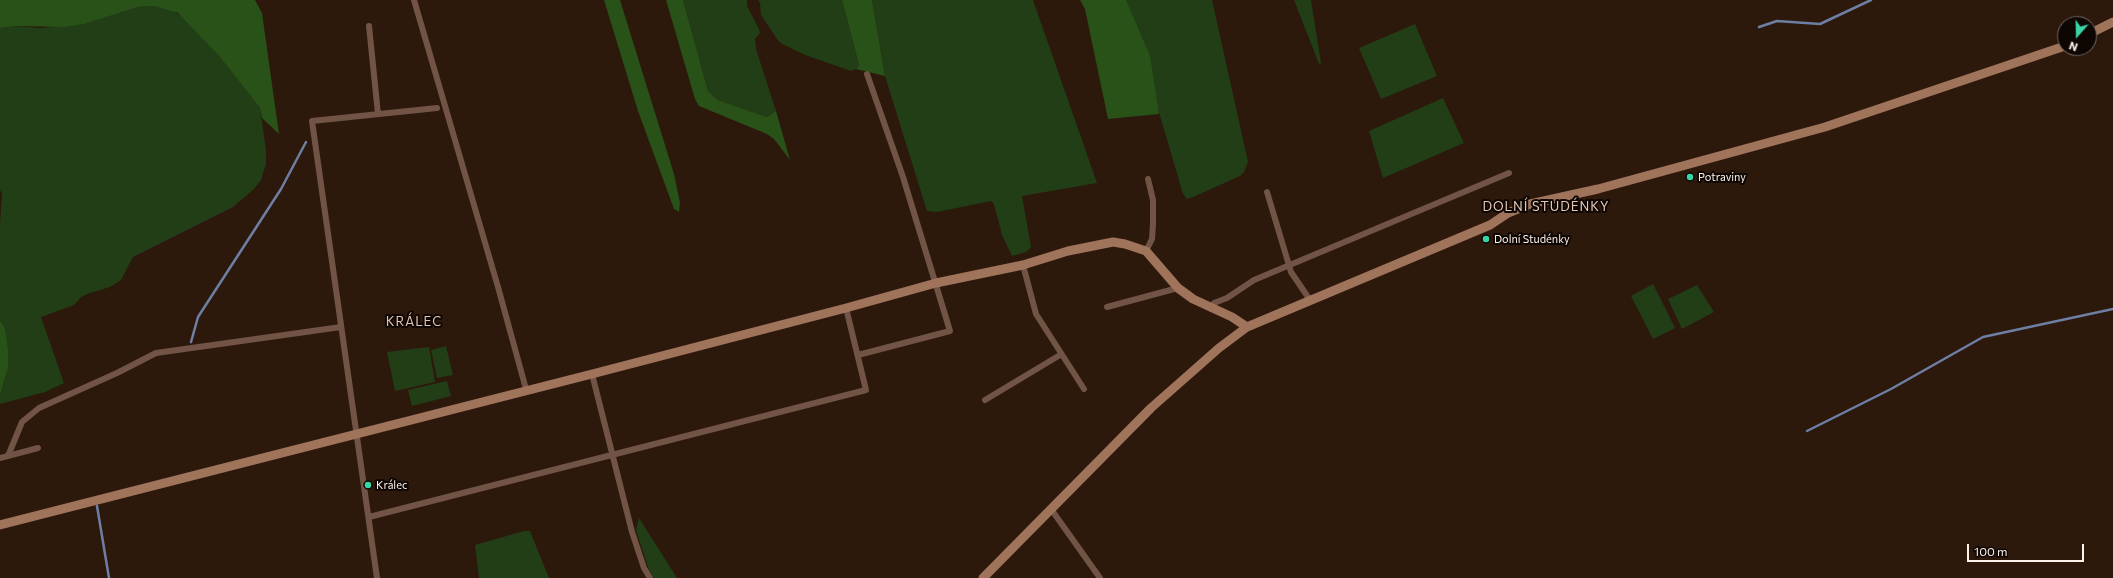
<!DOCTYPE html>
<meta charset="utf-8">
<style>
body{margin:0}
#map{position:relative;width:2113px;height:578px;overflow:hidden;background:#2d180c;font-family:Commissioner,sans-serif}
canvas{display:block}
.north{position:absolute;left:2057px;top:16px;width:40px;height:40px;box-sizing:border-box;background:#0e0603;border:1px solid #6e6460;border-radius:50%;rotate:200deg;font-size:11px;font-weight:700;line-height:16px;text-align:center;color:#fdf1eb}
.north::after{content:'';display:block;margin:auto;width:14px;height:18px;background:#39d4a5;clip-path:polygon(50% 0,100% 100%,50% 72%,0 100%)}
.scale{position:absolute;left:1967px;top:544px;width:117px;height:18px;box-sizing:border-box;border:2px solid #fdf1eb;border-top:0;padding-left:5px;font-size:12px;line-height:14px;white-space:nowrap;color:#fdf1eb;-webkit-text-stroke:3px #0e0603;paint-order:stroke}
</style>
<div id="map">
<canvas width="2113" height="578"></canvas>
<div class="north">N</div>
<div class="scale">100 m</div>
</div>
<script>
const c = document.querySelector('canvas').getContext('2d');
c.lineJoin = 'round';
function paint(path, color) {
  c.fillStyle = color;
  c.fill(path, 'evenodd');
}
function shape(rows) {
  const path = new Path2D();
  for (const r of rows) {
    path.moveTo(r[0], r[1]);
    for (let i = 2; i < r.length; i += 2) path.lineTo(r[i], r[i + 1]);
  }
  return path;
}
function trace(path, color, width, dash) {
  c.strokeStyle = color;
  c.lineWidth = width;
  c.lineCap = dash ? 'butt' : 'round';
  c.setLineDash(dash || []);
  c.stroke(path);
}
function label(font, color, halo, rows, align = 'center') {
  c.font = font + ' Commissioner,sans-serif';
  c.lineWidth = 4;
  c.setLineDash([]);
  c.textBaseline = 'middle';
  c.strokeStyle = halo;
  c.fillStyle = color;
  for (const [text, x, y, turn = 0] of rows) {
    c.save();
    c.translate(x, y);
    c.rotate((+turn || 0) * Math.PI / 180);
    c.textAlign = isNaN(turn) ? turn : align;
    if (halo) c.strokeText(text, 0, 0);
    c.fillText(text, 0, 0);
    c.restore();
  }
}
paint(shape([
 [683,0,747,0,747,6,759,29,760,33,755,39,756,49,776,111,767,117,718,100,708,91],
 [758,0,842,0,859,65,856,69,851,71,805,55,782,44,777,39,761,15,760,3],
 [872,0,1033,0,1097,183,1022,196,1031,247,1026,252,1012,256,1002,235,994,204,991,201,937,212,927,211,885,76],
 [1126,0,1212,0,1248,162,1244,172,1240,176,1193,197,1187,199,1183,194],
 [1294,0,1311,0,1321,63,1319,64],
 [154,6,172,10,187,20,219,56,260,108,266,150,266,164,261,180,254,189,233,207,133,257,121,280,110,287,90,293,81,297,74,305,41,317,64,383,45,392,0,404,0,395,8,368,5,328,0,320,0,224,2,194,0,190,0,28,16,26,40,28,85,24,138,7],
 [1415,24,1437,76,1381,99,1359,48],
 [1443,98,1464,143,1383,178,1369,131],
 [1653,284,1675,328,1653,339,1631,296],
 [1697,285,1714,312,1682,329,1668,299],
 [446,346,453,375,437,378,431,350],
 [429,347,435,382,395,391,387,352],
 [447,381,451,396,412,406,408,390],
 [639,518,677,578,654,578,649,570,636,530],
 [524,531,530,531,549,578,479,578,475,545]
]), '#213e16');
paint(shape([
 [0,0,255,0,262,13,279,134,262,118,260,108,219,56,178,13,154,6,138,7,85,24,64,27,16,26,0,28],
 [604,0,620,0,674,174,680,203,679,212,674,209,638,111],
 [666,0,683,0,708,91,718,100,767,117,776,111,790,160,774,139,767,134,699,106,695,99],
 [842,0,872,0,885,76,856,69,859,65],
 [1080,0,1126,0,1150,56,1159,114,1108,119,1085,9],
 [0,320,5,328,8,350,8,368,0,395]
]), '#285218');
trace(shape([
 [1759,27,1777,21,1820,24,1871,0],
 [191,342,198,317,281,189,306,142],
 [1807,431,1891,389,1983,337,2113,309],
 [97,506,109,578]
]), '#6e7fa4', 2.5);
trace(shape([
 [414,0,498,287,526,389],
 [369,26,378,114],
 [1267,192,1291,272,1310,300],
 [1146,251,1152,239,1153,224,1153,200,1148,179],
 [1023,265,1036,314,1084,389],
 [1107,307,1178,288],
 [1211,309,1214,303,1227,298,1254,280,1509,173],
 [858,355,950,331,903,177,867,74],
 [592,374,632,532,644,568,650,578],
 [985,400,1060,355],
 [8,456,22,422,39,408,117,373,156,353,341,327],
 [0,458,38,448],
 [1051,509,1100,578],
 [369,517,866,390,846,308],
 [377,578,312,121,437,108]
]), '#715445', 6);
trace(shape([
 [2089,34,2113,22],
 [0,525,592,374,846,308,936,283,1023,265,1068,251,1113,242,1125,244,1146,251,1178,288,1193,299,1232,317,1247,327],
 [983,578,1151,408,1219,348,1247,327,1490,225,1508,213,1530,204,1598,189,1825,127,2065,46]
]), '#a0735b', 9);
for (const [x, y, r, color] of [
 [1690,177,4,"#39d4a5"],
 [1486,239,4,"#39d4a5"],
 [368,485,4,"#39d4a5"]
]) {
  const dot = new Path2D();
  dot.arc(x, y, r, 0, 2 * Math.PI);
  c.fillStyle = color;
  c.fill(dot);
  trace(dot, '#0e0603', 1.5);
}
label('11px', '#fdf1eb', '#0e0603', [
 ["Potraviny",1698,177],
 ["Dolní Studénky",1494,239],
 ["Králec",376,485]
], 'left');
c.letterSpacing = '1px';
label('13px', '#e4c6b7', '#0e0603', [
 ["DOLNÍ STUDÉNKY",1546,207],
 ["KRÁLEC",414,322]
]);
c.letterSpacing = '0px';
</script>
